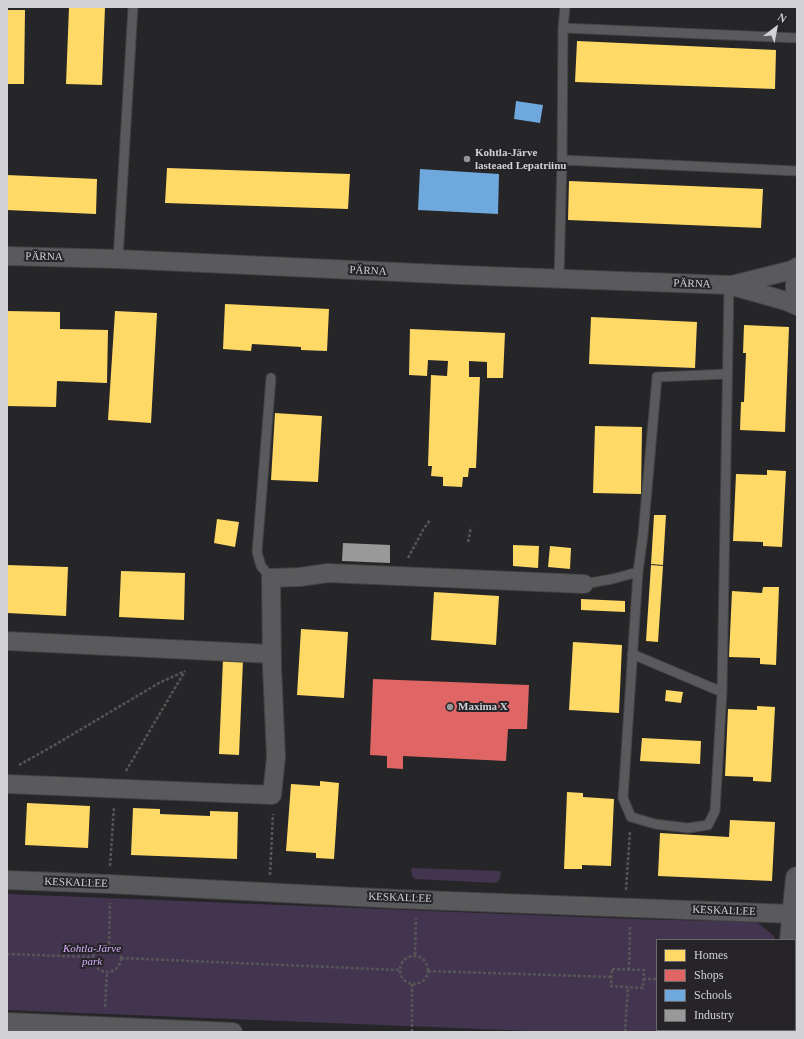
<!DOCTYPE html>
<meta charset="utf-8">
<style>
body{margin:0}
#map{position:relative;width:804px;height:1039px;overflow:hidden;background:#262527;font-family:Georgia,serif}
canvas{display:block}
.frame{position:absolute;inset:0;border:8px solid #d2d1d3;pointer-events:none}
.legend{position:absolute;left:656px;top:939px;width:140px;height:92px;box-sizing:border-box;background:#262428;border:1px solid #6b696c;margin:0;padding:5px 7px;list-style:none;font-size:12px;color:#d2d1d3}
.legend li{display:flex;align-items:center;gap:8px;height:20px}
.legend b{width:20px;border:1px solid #6b696c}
.north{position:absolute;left:756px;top:8px;width:40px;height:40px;-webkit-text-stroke:3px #262428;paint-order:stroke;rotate:32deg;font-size:11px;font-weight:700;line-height:16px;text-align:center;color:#d2d1d3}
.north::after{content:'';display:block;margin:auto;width:14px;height:18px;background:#d2d1d3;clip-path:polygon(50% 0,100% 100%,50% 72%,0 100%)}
</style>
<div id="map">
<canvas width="804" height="1039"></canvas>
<div class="frame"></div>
<ul class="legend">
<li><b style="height:11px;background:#ffd966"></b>Homes</li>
<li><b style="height:11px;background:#e06666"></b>Shops</li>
<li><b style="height:11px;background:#6fa8dc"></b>Schools</li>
<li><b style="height:11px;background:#999"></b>Industry</li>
</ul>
<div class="north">N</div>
</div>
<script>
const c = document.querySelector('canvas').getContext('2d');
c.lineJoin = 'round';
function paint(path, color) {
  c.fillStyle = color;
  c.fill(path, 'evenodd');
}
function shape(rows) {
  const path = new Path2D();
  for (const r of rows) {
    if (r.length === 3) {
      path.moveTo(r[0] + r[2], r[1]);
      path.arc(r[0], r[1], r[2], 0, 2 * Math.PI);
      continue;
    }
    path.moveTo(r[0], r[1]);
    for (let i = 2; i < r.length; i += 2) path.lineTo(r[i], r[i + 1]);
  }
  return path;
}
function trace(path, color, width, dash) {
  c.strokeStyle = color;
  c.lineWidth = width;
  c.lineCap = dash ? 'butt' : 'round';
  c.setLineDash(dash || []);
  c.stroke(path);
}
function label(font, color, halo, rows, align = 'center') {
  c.font = font + ' Georgia,serif';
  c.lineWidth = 4;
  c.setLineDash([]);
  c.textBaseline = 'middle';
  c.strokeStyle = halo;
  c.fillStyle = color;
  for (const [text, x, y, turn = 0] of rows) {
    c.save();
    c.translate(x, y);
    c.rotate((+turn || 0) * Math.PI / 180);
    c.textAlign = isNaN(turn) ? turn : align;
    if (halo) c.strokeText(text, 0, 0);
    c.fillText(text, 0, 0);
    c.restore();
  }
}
paint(shape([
 [411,868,501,871,500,879,496,883,415,879,412,876],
 [7,894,630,919,757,922,774,936,775,940,657,940,657,1030,767,1030,766,1032,555,1032,7,1010]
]), '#433550');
paint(shape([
 [69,7,105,7,102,85,66,84],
 [7,10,25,10,24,84,7,84],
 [577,41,776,50,775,89,575,82],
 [167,168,350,174,348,209,165,203],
 [7,175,97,179,96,214,7,210],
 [569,181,763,189,761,228,568,220],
 [225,304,329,309,327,351,301,350,301,347,252,344,251,351,223,349],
 [7,311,60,312,60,329,108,330,107,383,57,381,56,407,7,406],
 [115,311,157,313,151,423,108,420],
 [591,317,697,322,695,368,589,364],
 [744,325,789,327,785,432,740,430,741,402,744,402,746,353,743,353],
 [410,329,505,333,503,378,487,378,487,362,469,361,469,377,480,377,476,468,469,468,468,477,463,477,462,487,443,486,443,477,431,476,432,466,428,466,431,375,447,376,448,361,428,360,427,376,409,375],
 [275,413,322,416,318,482,271,480],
 [595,426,642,427,641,494,593,493],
 [767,470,786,471,782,547,763,546,763,542,733,541,736,474,767,475],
 [654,515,666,515,663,565,651,564],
 [217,519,239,522,235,547,214,543],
 [513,545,539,546,538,568,513,566],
 [550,546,571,548,570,569,548,567],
 [7,565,68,567,66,616,7,613],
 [651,565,663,566,658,642,646,641],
 [121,571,185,573,184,620,119,617],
 [763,587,779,587,776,665,760,664,760,658,729,657,732,591,762,593],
 [434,592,499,596,496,645,431,640],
 [581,599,625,601,625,612,581,610],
 [301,629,348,632,344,698,297,695],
 [573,642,622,645,619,713,569,710],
 [223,659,243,660,239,755,219,754],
 [666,690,683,692,681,703,665,701],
 [757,706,775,707,771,782,753,781,753,777,725,776,728,709,757,710],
 [642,738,701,741,700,764,640,761],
 [320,781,339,783,334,859,316,858,316,853,286,851,291,784,320,786],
 [567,792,583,793,583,797,614,799,611,866,582,865,582,869,564,869],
 [27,803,90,806,88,848,25,845],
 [133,808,160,809,160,814,210,816,210,811,238,812,237,859,131,855],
 [730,820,775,822,772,881,658,876,660,833,729,837]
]), '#ffd966');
paint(shape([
 [373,679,529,685,527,729,508,729,506,761,403,756,403,769,387,768,387,756,370,755]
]), '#e06666');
paint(shape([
 [516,101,543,105,540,123,514,119],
 [420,169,499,174,498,214,418,210]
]), '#6fa8dc');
paint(shape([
 [343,543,390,545,390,563,342,561]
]), '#999');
const lane = shape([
 [563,28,797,38],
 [562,160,797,171],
 [118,259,133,7],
 [559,279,562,160,563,28,565,7],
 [271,378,257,552,261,566,271,578],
 [638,572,623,798,631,817,655,824,688,828,708,825,715,811,722,692,729,285],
 [584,584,612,579,638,572,643,535,657,377,727,374],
 [632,654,722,692]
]);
const street = shape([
 [7,256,118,259,461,275,729,285,786,301,797,306],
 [732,285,792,270,797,267],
 [7,641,272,654],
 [7,784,272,795,276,757,272,667,271,578,300,577,328,573,584,584],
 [7,880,109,884,397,899,793,914,797,917],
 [7,1022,233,1032]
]);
const secondary = shape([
 [797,284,797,288],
 [791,940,797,878],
 [789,1030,789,1032]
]);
trace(lane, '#424143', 11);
trace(street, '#424143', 20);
trace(secondary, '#424143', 24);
trace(shape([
 [468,542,471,527],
 [408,558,423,530,430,520],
 [19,765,53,746,159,683,185,671],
 [126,771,185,671],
 [110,866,114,807],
 [270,875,273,814],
 [626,890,630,831],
 [109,944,110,903],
 [107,958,14],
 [7,954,94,957],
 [415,955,416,919],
 [414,970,14],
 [121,958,399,970],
 [612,969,644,970,643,988,611,986,612,969],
 [629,970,630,926],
 [428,971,612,977],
 [643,979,657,979],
 [105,1007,107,972],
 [412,1032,412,984],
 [625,1032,628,987]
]), '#565658', 2.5, [3, 2]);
trace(lane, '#5a595b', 9);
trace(street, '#5a595b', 18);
trace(secondary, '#5a595b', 22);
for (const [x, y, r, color] of [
 [467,159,4,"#969597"],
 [450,707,4,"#969597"]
]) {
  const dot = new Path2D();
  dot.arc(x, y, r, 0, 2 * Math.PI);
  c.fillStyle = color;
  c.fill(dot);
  trace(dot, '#262428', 1.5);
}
label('bold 11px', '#d2d1d3', '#262428', [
 ["Kohtla-Järve",475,153],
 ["lasteaed Lepatriinu",475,166],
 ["Maxima X",458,707]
], 'left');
label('11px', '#d2d1d3', '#262428', [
 ["PÄRNA",44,257,1],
 ["PÄRNA",368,271,3],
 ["PÄRNA",692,284,2],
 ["KESKALLEE",76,883,2],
 ["KESKALLEE",400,898,2],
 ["KESKALLEE",724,911,2]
]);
label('italic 11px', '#d4aefb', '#262428', [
 ["Kohtla-Järve",92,949],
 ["park",92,962]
]);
</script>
